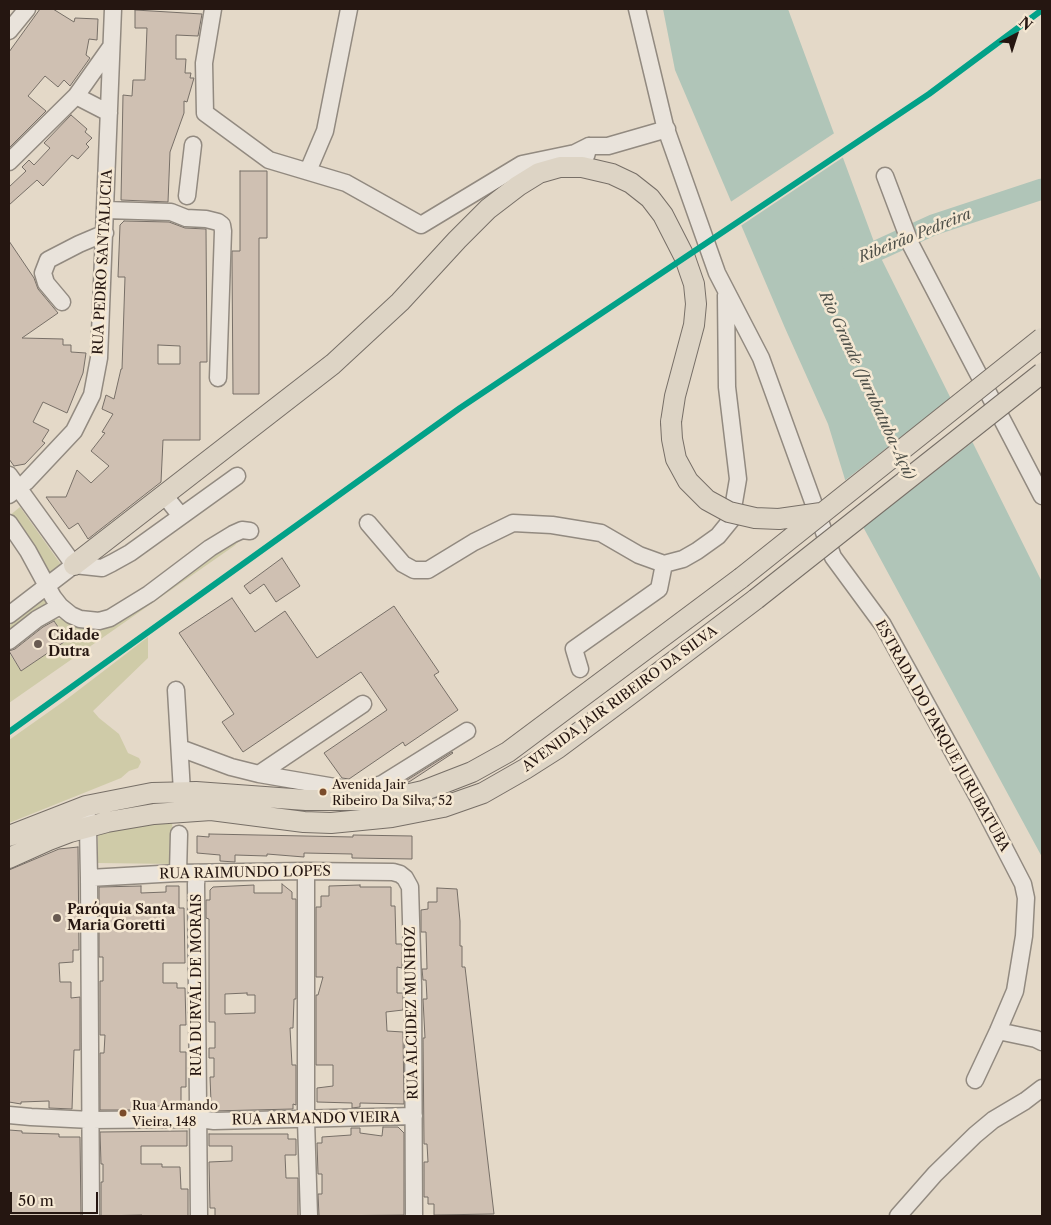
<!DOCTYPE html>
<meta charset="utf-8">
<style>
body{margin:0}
#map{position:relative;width:1051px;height:1225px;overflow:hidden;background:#e4d9c8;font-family:"Libre Caslon Text",serif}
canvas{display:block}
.frame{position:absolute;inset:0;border:10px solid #251611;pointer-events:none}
.north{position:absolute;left:991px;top:10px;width:50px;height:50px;-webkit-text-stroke:4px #f5e8d3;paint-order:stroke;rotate:40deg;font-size:14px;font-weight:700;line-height:20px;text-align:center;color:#251611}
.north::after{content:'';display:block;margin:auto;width:18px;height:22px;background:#251611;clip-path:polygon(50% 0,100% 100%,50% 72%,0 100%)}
.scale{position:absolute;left:10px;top:1192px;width:88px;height:22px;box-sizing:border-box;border:2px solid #251611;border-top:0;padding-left:6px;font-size:15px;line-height:18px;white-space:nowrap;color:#251611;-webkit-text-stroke:4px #f5e8d3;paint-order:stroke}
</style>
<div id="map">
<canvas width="1051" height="1225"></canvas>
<div class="frame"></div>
<div class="north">N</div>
<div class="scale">50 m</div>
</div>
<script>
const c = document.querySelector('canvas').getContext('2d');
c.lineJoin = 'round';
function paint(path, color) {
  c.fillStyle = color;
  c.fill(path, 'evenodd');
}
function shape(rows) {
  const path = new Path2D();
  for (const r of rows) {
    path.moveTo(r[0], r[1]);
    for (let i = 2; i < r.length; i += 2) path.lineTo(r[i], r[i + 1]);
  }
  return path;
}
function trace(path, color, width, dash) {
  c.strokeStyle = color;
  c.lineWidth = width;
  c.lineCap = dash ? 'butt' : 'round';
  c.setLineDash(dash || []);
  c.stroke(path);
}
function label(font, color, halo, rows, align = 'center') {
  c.font = font + ' "Libre Caslon Text",serif';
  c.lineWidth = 5;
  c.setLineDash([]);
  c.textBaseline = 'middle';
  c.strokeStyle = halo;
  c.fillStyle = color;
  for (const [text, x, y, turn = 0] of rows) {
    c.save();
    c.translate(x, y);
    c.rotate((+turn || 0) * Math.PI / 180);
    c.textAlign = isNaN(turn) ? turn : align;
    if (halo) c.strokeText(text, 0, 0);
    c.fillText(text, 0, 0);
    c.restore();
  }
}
paint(shape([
 [20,507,62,566,49,574,9,516],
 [245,536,234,546,9,703,9,653,21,671,67,640,53,619,62,619,69,621,92,632,103,627,213,550],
 [45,598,53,606,9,648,9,626,41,600],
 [148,637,148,658,93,711,99,718,119,734,128,753,139,758,141,762,138,768,129,771,121,778,9,823,9,740,67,699],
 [172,820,174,864,98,863,98,831]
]), '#cfcba8');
paint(shape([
 [663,9,788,9,877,250,1042,582,1042,857,855,512,828,424,785,328,675,70]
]), '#b0c5b8');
paint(shape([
 [836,132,845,156,739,227,729,203],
 [952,397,974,441,861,529,853,513,843,482]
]), '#e4d9c8');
trace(shape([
 [852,262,933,225,1042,189]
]), '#b0c5b8', 21);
const building = shape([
 [40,9,53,9,74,22,75,18,98,19,97,40,89,39,86,55,90,58,70,86,64,80,58,87,45,76,28,96,46,111,9,148,9,52,40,9],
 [135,10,202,14,198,36,176,35,176,59,186,59,185,73,191,73,190,78,194,78,187,102,184,101,184,113,170,152,168,202,121,200,123,95,132,96,133,80,145,80,147,28,135,28,135,10],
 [71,115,87,129,85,132,92,138,86,144,89,147,78,159,72,155,43,186,37,180,9,205,9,187,26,171,22,167,29,160,34,165,50,148,44,143,71,115],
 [240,171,267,171,267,238,259,238,259,394,233,394,232,259,232,251,240,251,240,171],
 [124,221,169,222,185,228,206,229,207,362,200,362,200,440,163,440,161,482,88,539,78,523,69,529,46,497,66,497,77,470,91,483,109,466,91,451,105,433,102,432,113,414,102,409,106,395,114,399,121,369,122,369,125,277,118,277,120,225,124,221],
 [158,345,180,346,180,364,158,364,158,345],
 [9,241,34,278,38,289,58,313,22,338,63,339,63,345,71,345,71,352,86,353,83,373,67,413,43,402,33,422,49,430,42,441,45,443,25,464,14,466,9,459,9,241],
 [282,558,300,586,276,602,264,584,250,594,244,586,282,558],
 [232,598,255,632,285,611,317,658,394,606,439,672,434,675,458,710,405,746,403,742,349,779,342,778,324,753,387,710,361,672,243,752,222,722,234,714,179,633,232,598],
 [54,621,67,640,21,671,9,651,15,649,43,627,54,621],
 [452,752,453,753,409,782,404,782,452,752],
 [209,834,353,837,353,835,412,836,412,859,352,858,352,854,304,853,304,857,267,854,267,856,235,855,235,862,220,861,220,855,197,853,197,836,209,837,209,834],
 [78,847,79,950,73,950,73,962,59,963,60,982,71,982,71,998,80,997,80,1050,74,1050,72,1109,49,1108,49,1101,21,1102,21,1104,9,1102,9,870,59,849,78,847],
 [282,884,292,892,292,899,296,899,296,999,294,999,293,1028,290,1028,292,1065,296,1065,296,1105,293,1104,293,1109,213,1111,211,1102,210,1077,214,1077,214,1058,209,1058,209,1048,215,1048,215,1022,209,1022,209,919,206,918,206,900,210,900,210,890,213,887,254,885,254,893,282,893,282,884],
 [247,993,247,995,255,995,255,1013,225,1014,225,994,247,993],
 [360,885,360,887,391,887,391,906,395,906,396,944,402,944,402,968,397,967,397,993,403,993,403,1010,386,1012,387,1031,403,1032,404,1104,360,1103,360,1107,352,1108,352,1103,317,1102,317,1088,333,1086,333,1065,316,1065,316,995,318,995,323,977,316,977,316,907,321,907,321,896,329,896,329,886,360,885],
 [141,886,141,893,166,892,166,886,179,886,179,908,184,908,185,963,163,963,163,983,177,983,177,988,185,988,186,1025,180,1025,180,1052,186,1052,186,1087,181,1087,181,1106,156,1106,156,1108,142,1110,100,1110,100,1053,104,1053,105,1035,100,1035,100,981,103,981,103,957,99,957,99,887,141,886],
 [437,888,457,889,460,921,460,946,462,946,462,967,465,967,494,1214,434,1215,434,1204,428,1204,428,1197,424,1197,424,1162,428,1162,427,1144,424,1144,423,1038,425,1038,423,999,427,999,426,980,423,980,422,969,427,969,426,932,421,932,421,910,428,909,428,902,437,902,437,888],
 [383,1127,398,1127,404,1133,404,1215,319,1216,318,1194,322,1194,322,1174,318,1174,317,1143,322,1143,322,1137,351,1135,351,1128,360,1128,360,1133,382,1136,383,1127],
 [9,1130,22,1131,22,1133,59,1134,59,1137,80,1137,81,1216,9,1216,9,1130],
 [187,1131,187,1146,141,1146,141,1164,162,1164,162,1167,180,1167,181,1189,188,1189,188,1216,142,1216,142,1215,101,1216,101,1182,103,1182,103,1164,101,1164,100,1132,187,1131],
 [209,1134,288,1134,288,1139,296,1139,296,1155,285,1155,286,1178,298,1178,298,1216,215,1216,215,1208,210,1208,209,1162,232,1161,232,1146,209,1146,209,1134]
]);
paint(building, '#cfc0b2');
trace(building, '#776f67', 1);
const minor = shape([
 [213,9,204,63,205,113,269,160,346,183,421,225,522,164,575,153,589,146],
 [637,9,665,126,717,273,761,358,833,557,883,625,980,801,1023,884,1026,898,1024,936,1015,991,998,1031,975,1080],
 [9,31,27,9],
 [76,96,109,113],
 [586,156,589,146,608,146,667,129],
 [9,162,76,96,110,48],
 [308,171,325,131,349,9],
 [885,176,911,245,1042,496],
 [187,196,193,145],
 [106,210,171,212,186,218,206,219,218,222,222,225,223,231,218,378],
 [62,302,46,283,43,273,48,260,79,244,105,233],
 [9,475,74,565],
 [9,495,26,482,74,431,92,395,99,358,113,9],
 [164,495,181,516],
 [9,523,28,551,53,597,60,606,71,615,80,619,99,621,110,618,149,594,210,548,233,534,242,530,250,531],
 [368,523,403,564,414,570,428,570,474,542,513,523,552,525,601,533,639,555,664,564,683,559,697,551,718,536,731,520,738,479,727,387,726,295],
 [74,565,102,568,112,563,130,553,237,476],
 [9,615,74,565],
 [9,641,37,619,60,606],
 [580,669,574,649,659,589,664,564],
 [176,690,182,792],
 [180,748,231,767,259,774,358,791,382,784,467,731],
 [259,774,363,704],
 [86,806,88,828,89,878,91,1216],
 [306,871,306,1120,309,1216],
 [178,873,179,834],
 [197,873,196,884,199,1216],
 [89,878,178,873,306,871,393,872,400,874,405,878,410,887,413,986,414,1216],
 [998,1031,1036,1039,1042,1042],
 [9,1115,31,1117,91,1120,199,1119,214,1121,414,1116],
 [898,1216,935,1174,975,1135,993,1120,1025,1101,1042,1088]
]);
const major = shape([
 [74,565,333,364,400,302,457,240,488,209,518,186,539,173,560,167,582,167,612,174,631,183,650,198,663,215,685,258,694,284,696,304,694,325,675,396,671,422],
 [9,836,86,806,152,793,196,792,306,800,362,800,401,796,423,791,472,772,508,752,741,578],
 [9,858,49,840,70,832,107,822,154,814,211,810,304,822,331,823,392,817,443,807,483,793,525,769,558,748,628,696,756,599]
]);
trace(minor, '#928a80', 19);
trace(major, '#776f67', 22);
trace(minor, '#e9e3db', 16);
trace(major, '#ddd4c5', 20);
const majorBridge = shape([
 [671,422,672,439,676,459,688,481,707,500,729,512,755,518,779,519,821,513],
 [741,578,1042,338],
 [756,599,1042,373]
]);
trace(majorBridge, '#776f67', 22, []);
trace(majorBridge, '#ddd4c5', 20);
trace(shape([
 [9,732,460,408,929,94,1042,10]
]), '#02a188', 6);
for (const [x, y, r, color] of [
 [38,644,5,"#685a51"],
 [323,792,4.5,"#7a4b2a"],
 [57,918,5,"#685a51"],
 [123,1113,4.5,"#7a4b2a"]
]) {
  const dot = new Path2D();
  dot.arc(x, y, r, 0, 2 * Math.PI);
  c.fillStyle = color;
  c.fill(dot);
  trace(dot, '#f5e8d3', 2);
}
label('13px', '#251611', '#f5e8d3', [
 ["Avenida Jair",332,785],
 ["Ribeiro Da Silva, 52",332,801],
 ["Rua Armando",132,1106],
 ["Vieira, 148",132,1122]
], 'left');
label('14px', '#251611', '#f5e8d3', [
 ["RUA PEDRO SANTALUCIA",103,262,-87],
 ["AVENIDA JAIR RIBEIRO DA SILVA",620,699,-36],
 ["ESTRADA DO PARQUE JURUBATUBA",942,736,61],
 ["RUA RAIMUNDO LOPES",245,873,-1],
 ["RUA DURVAL DE MORAIS",197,985,-90],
 ["RUA ALCIDEZ MUNHOZ",412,1013,-91],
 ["RUA ARMANDO VIEIRA",316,1119,-1]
]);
label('bold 14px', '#251611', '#f5e8d3', [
 ["Cidade",48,636],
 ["Dutra",48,652],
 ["Paróquia Santa",67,910],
 ["Maria Goretti",67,926]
], 'left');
label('italic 15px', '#4e5049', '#f5e8d3', [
 ["Ribeirão Pedreira",915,236,-22],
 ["Rio Grande (Jurubatuba-Açú)",867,386,65]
]);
</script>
